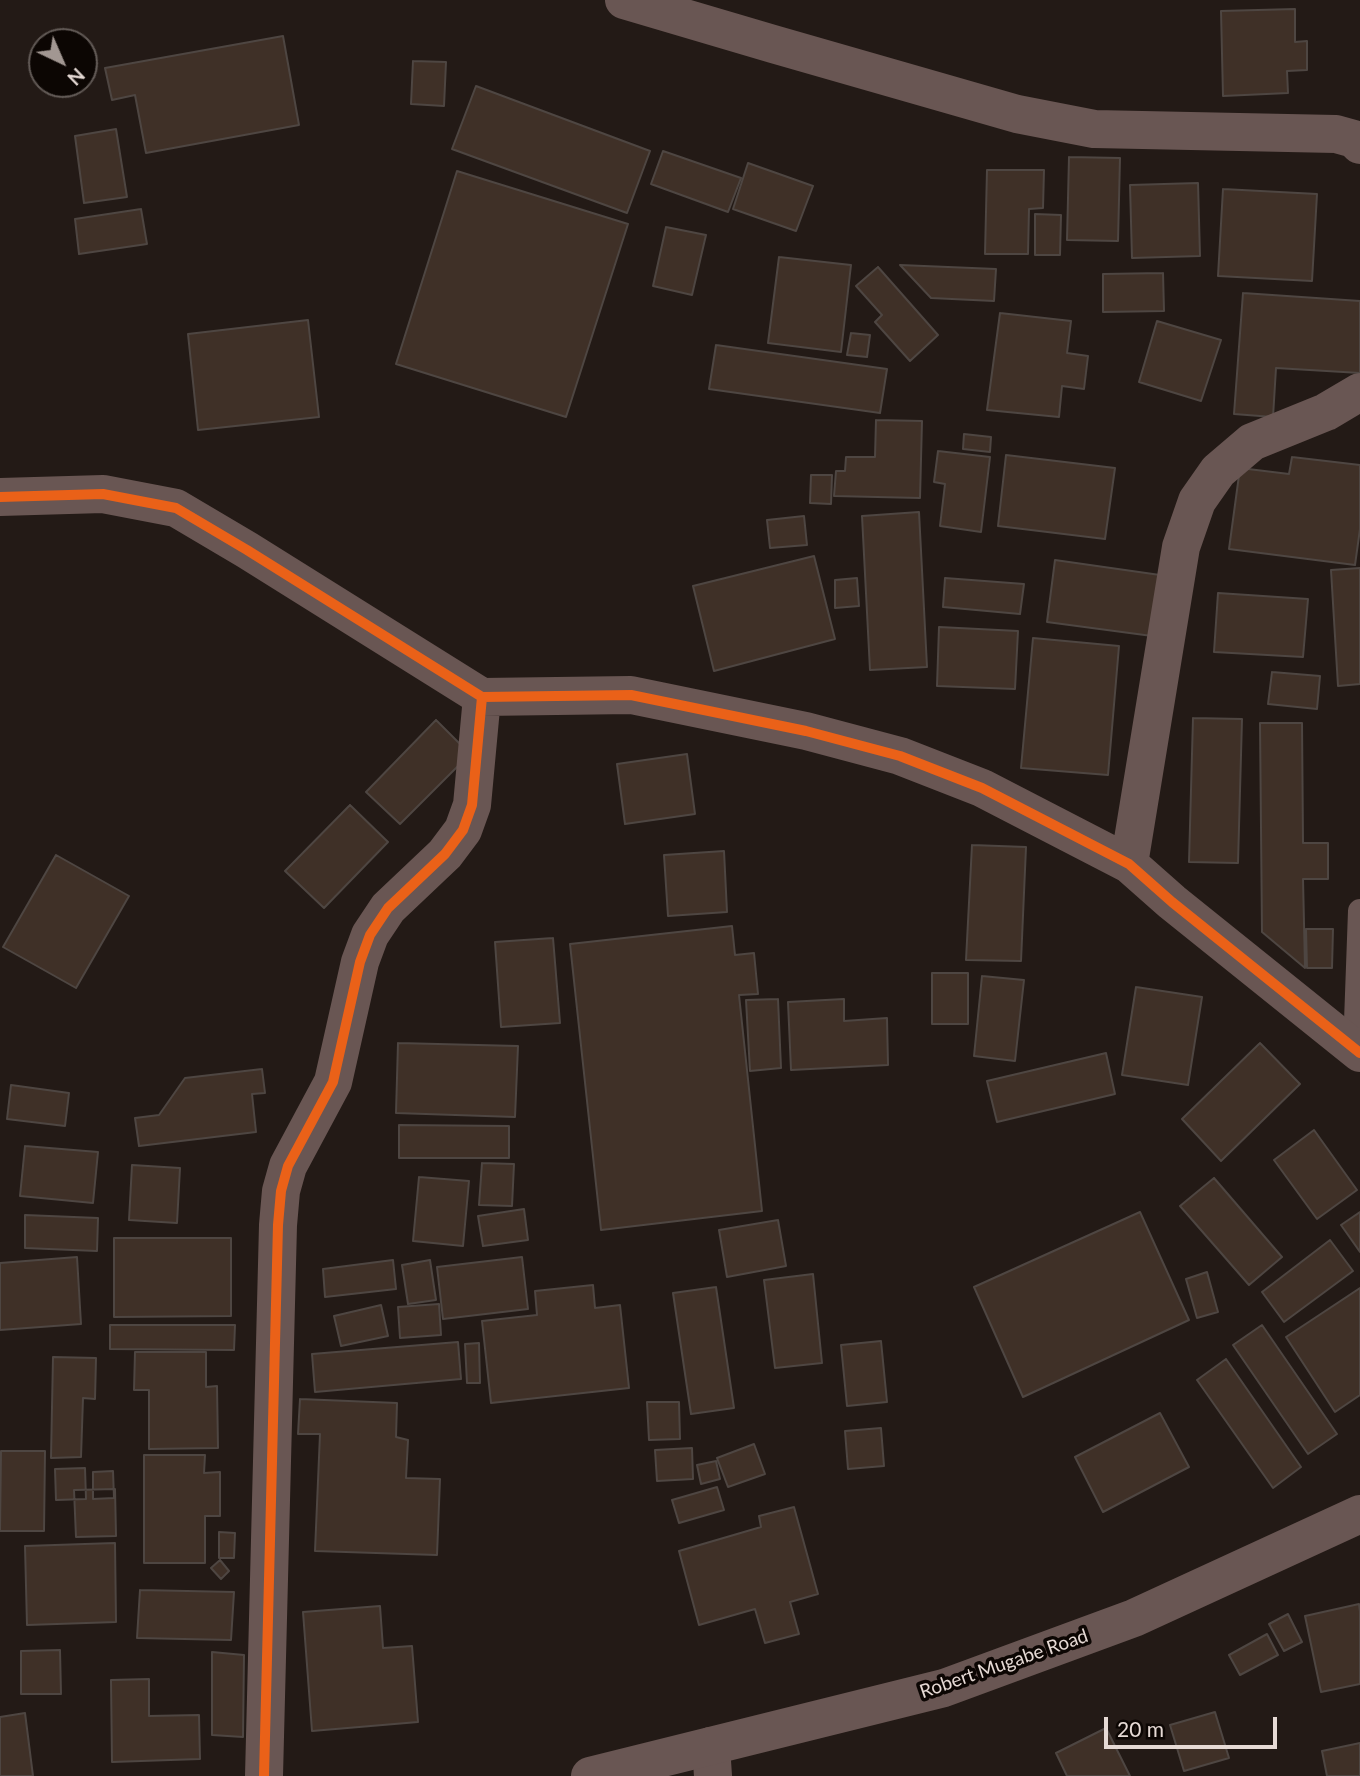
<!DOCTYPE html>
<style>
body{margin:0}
#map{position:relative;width:1360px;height:1776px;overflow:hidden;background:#231a16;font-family:Lato,sans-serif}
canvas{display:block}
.north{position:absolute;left:28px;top:28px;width:70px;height:70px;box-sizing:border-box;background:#0c0603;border:2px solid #635b57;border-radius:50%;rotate:136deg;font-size:19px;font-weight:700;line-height:28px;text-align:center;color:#e6dad5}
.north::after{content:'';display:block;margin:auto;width:24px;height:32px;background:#a29792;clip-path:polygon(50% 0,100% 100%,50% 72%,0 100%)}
.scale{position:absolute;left:1104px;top:1717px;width:173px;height:32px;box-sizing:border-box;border:4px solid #e6dad5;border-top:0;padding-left:9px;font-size:21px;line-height:24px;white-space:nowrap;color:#e6dad5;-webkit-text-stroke:5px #0c0603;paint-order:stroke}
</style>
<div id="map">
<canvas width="1360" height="1776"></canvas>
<div class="north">N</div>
<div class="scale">20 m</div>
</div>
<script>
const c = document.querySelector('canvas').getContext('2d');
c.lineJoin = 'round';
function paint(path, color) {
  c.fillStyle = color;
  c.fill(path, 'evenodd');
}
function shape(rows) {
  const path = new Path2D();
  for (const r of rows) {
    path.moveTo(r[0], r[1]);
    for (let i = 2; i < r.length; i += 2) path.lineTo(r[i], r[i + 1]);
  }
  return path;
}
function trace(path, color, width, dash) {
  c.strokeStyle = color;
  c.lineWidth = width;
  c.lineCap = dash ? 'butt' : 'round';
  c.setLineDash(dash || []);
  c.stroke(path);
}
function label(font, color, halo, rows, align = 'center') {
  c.font = font + ' Lato,sans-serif';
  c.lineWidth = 7;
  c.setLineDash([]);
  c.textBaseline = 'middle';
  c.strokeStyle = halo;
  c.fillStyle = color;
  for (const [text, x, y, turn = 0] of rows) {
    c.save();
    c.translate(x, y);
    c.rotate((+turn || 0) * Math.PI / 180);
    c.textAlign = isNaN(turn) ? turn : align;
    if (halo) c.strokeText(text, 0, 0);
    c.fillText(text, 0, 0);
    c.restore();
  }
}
const building = shape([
 [1295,9,1295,42,1307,41,1307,70,1287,71,1288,93,1223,96,1221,11,1295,9],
 [283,36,299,125,146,153,135,95,112,100,105,68,283,36],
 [413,61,446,62,444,106,411,104,413,61],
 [476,86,650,151,627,213,452,149,476,86],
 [116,129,127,197,84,203,75,136,116,129],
 [663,151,741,178,728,212,651,184,663,151],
 [1069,157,1120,158,1118,241,1067,240,1069,157],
 [748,163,813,186,796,231,733,209,748,163],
 [987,170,1044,170,1043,208,1029,209,1028,254,985,254,987,170],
 [457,171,628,224,566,417,396,364,457,171],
 [1198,183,1200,256,1132,258,1130,185,1198,183],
 [1223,189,1317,194,1312,281,1218,276,1223,189],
 [141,209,147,244,79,254,75,219,141,209],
 [1035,214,1061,215,1060,255,1035,255,1035,214],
 [666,227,706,235,692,295,653,286,666,227],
 [779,257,851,265,841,352,768,343,779,257],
 [900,265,996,269,994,301,931,298,900,265],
 [878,267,938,335,910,361,875,322,882,315,856,286,878,267],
 [1163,273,1164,311,1103,312,1103,274,1163,273],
 [1243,293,1360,301,1360,373,1276,368,1273,417,1234,414,1243,293],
 [1000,313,1071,321,1067,353,1088,356,1084,389,1062,386,1059,417,987,410,1000,313],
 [308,320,319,417,198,430,188,334,308,320],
 [1157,321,1221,340,1201,401,1139,382,1157,321],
 [851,333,870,335,867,357,847,355,851,333],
 [716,345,887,369,880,413,709,389,716,345],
 [876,420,922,421,920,498,834,496,836,471,845,471,846,457,875,457,876,420],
 [964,434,991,437,990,452,963,449,964,434],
 [938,451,990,457,981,532,940,526,945,484,934,482,938,451],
 [1006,455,1115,468,1105,539,998,526,1006,455],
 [1292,457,1360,465,1360,529,1355,565,1229,549,1240,468,1289,474,1292,457],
 [811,475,832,475,831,504,810,503,811,475],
 [919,512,927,667,870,670,862,516,919,512],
 [804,516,807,545,770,548,767,520,804,516],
 [814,556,835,639,714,671,693,586,814,556],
 [1055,560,1160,575,1152,636,1047,622,1055,560],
 [1360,568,1360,684,1338,686,1331,570,1360,568],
 [857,578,859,606,835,608,835,580,857,578],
 [945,578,1024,584,1020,614,943,607,945,578],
 [1218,593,1308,599,1303,657,1214,652,1218,593],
 [939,627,1018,631,1015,689,937,686,939,627],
 [1033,638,1119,646,1108,775,1021,768,1033,638],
 [1272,672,1320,676,1317,709,1268,704,1272,672],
 [1193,718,1242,719,1238,863,1189,862,1193,718],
 [436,720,470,754,400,824,366,792,436,720],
 [1260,723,1302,723,1303,843,1328,843,1328,879,1303,879,1305,968,1262,932,1260,723],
 [687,754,695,814,625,824,617,764,687,754],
 [350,805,388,842,324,908,285,871,350,805],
 [972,845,1026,847,1021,961,966,960,972,845],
 [724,851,727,912,668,916,664,855,724,851],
 [56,855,129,896,76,988,3,947,56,855],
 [732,926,735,955,754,953,758,994,739,995,762,1211,601,1230,570,944,732,926],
 [1306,929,1333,929,1332,968,1307,968,1306,929],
 [553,938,560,1023,501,1027,495,942,553,938],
 [932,973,968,973,968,1024,932,1024,932,973],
 [982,976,1024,980,1015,1061,974,1056,982,976],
 [1136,987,1202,997,1188,1085,1122,1075,1136,987],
 [778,999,781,1068,750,1071,746,1000,778,999],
 [844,999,844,1021,887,1018,888,1065,791,1070,788,1002,844,999],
 [398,1043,518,1046,515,1117,396,1113,398,1043],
 [1260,1043,1300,1084,1221,1161,1182,1119,1260,1043],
 [1106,1053,1115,1094,997,1122,987,1081,1106,1053],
 [262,1069,265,1093,252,1094,256,1132,139,1146,135,1118,159,1115,185,1078,262,1069],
 [11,1085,69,1093,65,1126,7,1119,11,1085],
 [399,1125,509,1126,509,1158,399,1158,399,1125],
 [1314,1130,1357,1190,1317,1219,1274,1160,1314,1130],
 [25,1146,98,1152,93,1203,20,1196,25,1146],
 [482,1163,514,1164,512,1206,479,1205,482,1163],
 [132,1165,180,1168,177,1223,129,1220,132,1165],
 [419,1177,469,1181,463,1246,413,1241,419,1177],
 [1214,1178,1282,1257,1249,1285,1180,1206,1214,1178],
 [524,1209,528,1240,483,1246,478,1216,524,1209],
 [1140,1212,1189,1320,1023,1397,974,1287,1140,1212],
 [1360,1212,1360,1252,1341,1225,1360,1212],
 [25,1215,98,1218,97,1251,25,1248,25,1215],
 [778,1220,786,1266,727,1277,719,1230,778,1220],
 [114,1238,231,1238,231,1316,114,1317,114,1238],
 [1330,1240,1353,1271,1284,1322,1262,1292,1330,1240],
 [77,1257,81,1324,0,1330,0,1263,77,1257],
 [522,1257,528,1309,443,1319,437,1267,522,1257],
 [393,1260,396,1289,325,1297,323,1269,393,1260],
 [430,1260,436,1300,408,1304,402,1265,430,1260],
 [1207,1272,1218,1312,1197,1318,1186,1279,1207,1272],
 [813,1274,822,1363,775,1368,764,1280,813,1274],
 [593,1285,595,1308,620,1305,629,1388,491,1403,482,1321,537,1315,535,1291,593,1285],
 [716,1287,734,1408,691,1414,673,1293,716,1287],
 [1360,1288,1360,1395,1335,1412,1286,1337,1360,1288],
 [439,1304,441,1335,400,1338,398,1307,439,1304],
 [381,1305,388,1336,341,1346,334,1316,381,1305],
 [110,1325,235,1325,234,1350,110,1349,110,1325],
 [1262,1325,1337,1434,1308,1454,1233,1345,1262,1325],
 [881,1341,887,1402,847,1406,841,1345,881,1341],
 [458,1342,461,1379,315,1392,312,1354,458,1342],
 [479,1343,480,1383,467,1383,465,1344,479,1343],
 [135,1352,206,1352,206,1387,217,1386,218,1448,149,1449,149,1390,134,1390,135,1352],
 [53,1357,96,1358,95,1399,83,1398,81,1457,51,1458,53,1357],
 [1226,1359,1301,1467,1273,1488,1197,1380,1226,1359],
 [300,1399,397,1403,396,1437,408,1440,406,1478,440,1479,437,1555,315,1551,320,1434,298,1434,300,1399],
 [647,1402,679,1402,680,1439,649,1440,647,1402],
 [1160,1413,1189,1467,1103,1512,1075,1457,1160,1413],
 [881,1428,884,1466,848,1469,845,1431,881,1428],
 [754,1444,765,1474,728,1487,717,1458,754,1444],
 [692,1448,693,1479,657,1481,655,1450,692,1448],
 [1,1451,45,1451,44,1531,0,1531,1,1451],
 [144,1455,205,1455,204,1473,220,1472,220,1516,205,1516,205,1563,144,1563,144,1455],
 [716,1461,720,1479,701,1484,697,1465,716,1461],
 [85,1468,86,1499,56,1500,55,1469,85,1468],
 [113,1471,114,1498,93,1499,93,1472,113,1471],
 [717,1487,724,1510,679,1523,672,1500,717,1487],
 [115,1489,116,1536,76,1537,74,1490,115,1489],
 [794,1507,818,1594,790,1602,799,1634,765,1643,755,1609,699,1625,679,1551,761,1527,759,1516,794,1507],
 [219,1532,235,1533,234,1558,219,1558,219,1532],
 [115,1543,116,1622,27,1625,25,1546,115,1543],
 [220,1560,229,1571,221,1579,211,1568,220,1560],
 [140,1590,234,1592,231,1640,137,1638,140,1590],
 [1359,1604,1360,1612,1360,1684,1321,1692,1305,1616,1359,1604],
 [380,1606,383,1648,412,1646,418,1722,312,1731,303,1612,380,1606],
 [1288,1614,1302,1642,1284,1651,1269,1624,1288,1614],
 [1267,1634,1278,1655,1240,1675,1229,1655,1267,1634],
 [60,1650,61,1694,21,1694,21,1651,60,1650],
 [212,1652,244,1655,243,1737,212,1735,212,1652],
 [149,1679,149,1716,199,1715,200,1759,112,1762,111,1680,149,1679],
 [1215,1712,1229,1758,1184,1771,1170,1725,1215,1712],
 [25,1713,33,1776,0,1776,0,1717,25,1713],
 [1106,1728,1130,1776,1067,1776,1056,1753,1106,1728],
 [1360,1743,1360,1776,1327,1776,1322,1751,1360,1743]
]);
paint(building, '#3f3027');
trace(building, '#4e4642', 2);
trace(shape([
 [1355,1049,1360,911]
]), '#695653', 24);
trace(shape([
 [624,0,773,44,1017,114,1094,129,1336,134,1354,139,1360,145],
 [0,497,103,494,176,508,247,550,482,697,631,695,806,731,900,756,982,788,1129,864,1172,902,1360,1053],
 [1129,864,1181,547,1197,501,1218,471,1252,442,1326,412,1360,392],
 [711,1746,713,1776],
 [264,1776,278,1225,281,1191,288,1166,333,1082,360,962,370,935,388,908,445,854,463,830,472,805,482,697]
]), '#695653', 38);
trace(shape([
 [590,1776,944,1688,1134,1618,1360,1514]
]), '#695653', 38);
trace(shape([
 [0,497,103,494,176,508,247,550,482,697,631,695,806,731,900,756,982,788,1129,864,1172,902,1360,1053],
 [264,1776,278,1225,281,1191,288,1166,333,1082,360,962,370,935,388,908,445,854,463,830,472,805,482,697]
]), '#ea6118', 10);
label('19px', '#e6dad5', '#0c0603', [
 ["Robert Mugabe Road",1004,1664,-19]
]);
</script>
